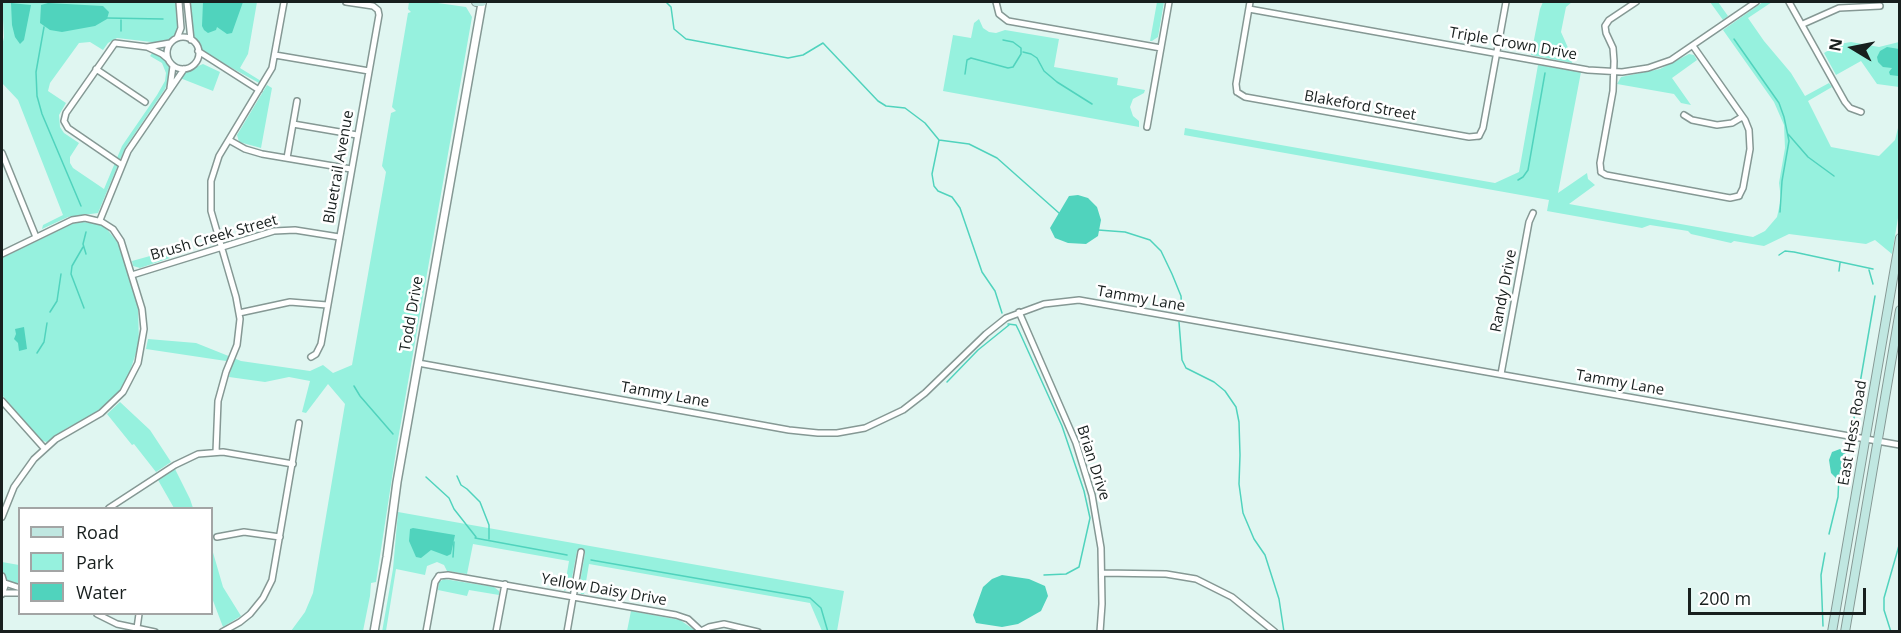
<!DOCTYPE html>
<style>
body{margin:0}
#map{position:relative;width:1901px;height:633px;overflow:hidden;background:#e0f6f1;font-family:"Open Sans",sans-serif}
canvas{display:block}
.frame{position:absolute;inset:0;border:3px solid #181f1e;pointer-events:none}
.legend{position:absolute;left:18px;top:507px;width:195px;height:108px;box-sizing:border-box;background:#fff;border:2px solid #a3a5a5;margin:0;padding:8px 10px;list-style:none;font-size:18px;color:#181f1e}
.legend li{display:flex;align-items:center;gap:12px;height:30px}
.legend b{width:30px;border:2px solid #a3a5a5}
.north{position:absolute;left:1823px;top:18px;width:60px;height:60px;-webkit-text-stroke:4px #fff;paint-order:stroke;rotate:280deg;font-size:16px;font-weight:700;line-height:24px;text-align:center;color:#181f1e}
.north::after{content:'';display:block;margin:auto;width:21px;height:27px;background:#181f1e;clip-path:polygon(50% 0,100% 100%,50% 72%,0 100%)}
.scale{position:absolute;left:1688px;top:588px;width:178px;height:27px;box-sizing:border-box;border:3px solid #181f1e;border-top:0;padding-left:8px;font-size:18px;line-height:21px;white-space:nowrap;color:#181f1e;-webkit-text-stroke:4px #fff;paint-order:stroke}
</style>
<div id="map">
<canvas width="1901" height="633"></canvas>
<div class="frame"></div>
<ul class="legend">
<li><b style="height:8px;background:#c0e7e1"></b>Road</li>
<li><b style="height:16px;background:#96f1de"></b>Park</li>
<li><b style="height:16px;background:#50d3bd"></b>Water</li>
</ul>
<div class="north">N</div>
<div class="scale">200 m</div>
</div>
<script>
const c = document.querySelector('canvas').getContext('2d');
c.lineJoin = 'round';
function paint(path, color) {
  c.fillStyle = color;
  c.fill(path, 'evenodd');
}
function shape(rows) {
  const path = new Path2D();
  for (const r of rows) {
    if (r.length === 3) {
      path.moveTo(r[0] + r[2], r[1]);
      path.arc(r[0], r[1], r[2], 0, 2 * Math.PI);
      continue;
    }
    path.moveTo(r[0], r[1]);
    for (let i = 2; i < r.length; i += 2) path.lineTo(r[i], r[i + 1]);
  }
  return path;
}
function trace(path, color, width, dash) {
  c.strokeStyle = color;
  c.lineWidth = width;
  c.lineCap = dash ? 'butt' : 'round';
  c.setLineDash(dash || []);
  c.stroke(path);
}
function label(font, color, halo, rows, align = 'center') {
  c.font = font + ' "Open Sans",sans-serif';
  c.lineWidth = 5;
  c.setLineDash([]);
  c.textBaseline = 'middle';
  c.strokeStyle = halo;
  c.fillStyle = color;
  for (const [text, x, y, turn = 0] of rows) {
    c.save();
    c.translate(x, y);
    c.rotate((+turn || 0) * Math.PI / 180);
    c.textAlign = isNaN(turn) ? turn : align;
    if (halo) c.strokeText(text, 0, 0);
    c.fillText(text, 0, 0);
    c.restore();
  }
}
paint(shape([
 [2,2,176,2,178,31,175,36,170,41,160,43,117,38,108,43,103,50,90,42,79,43,50,83,48,91,66,103,59,115,60,127,64,133,79,143,70,157,70,163,73,168,104,189,122,146,157,95,165,81,166,73,162,63,150,56,153,52,162,56,169,67,169,79,165,89,125,148,98,213,68,217,42,229,43,225,63,215,18,100,2,83,2,46,4,37],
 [190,2,257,2,248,54,240,68,261,81,259,83,201,51,192,36],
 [409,2,431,2,466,7,472,17,397,445,376,582,371,583,370,596,363,631,291,631,305,612,313,593,345,404,328,384,306,413,302,412,310,381,289,377,265,382,229,377,231,369,226,361,146,349,148,339,196,343,241,361,310,371,323,365,333,373,352,365,386,172,382,166,391,113,396,111,392,107,408,13,411,12,408,9],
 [1157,2,1164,2,1158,37,1152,41,1150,41],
 [1543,2,1572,2,1566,7,1561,32,1573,59,1572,63,1531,55,1540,9],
 [1710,2,1718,2,1728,16,1723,20],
 [1763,2,1772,2,1748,18,1764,41,1791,73,1805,96,1829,83,1832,87,1808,101,1831,147,1879,156,1895,140,1899,124,1899,212,1892,254,1875,240,1866,244,1789,234,1764,246,1734,241,1731,243,1691,234,1688,231,1650,225,1642,228,1547,211,1549,200,1184,135,1185,128,1495,183,1519,172,1538,65,1581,72,1558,193,1587,173,1588,179,1595,185,1569,204,1753,237,1765,231,1777,217,1781,199,1779,183,1785,148,1784,125,1774,102,1723,30],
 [979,19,983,28,989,32,996,33,1005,30,1059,39,1054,67,1118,78,1117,85,1145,90,1144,93,1133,99,1130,107,1133,116,1139,121,1139,127,943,91,953,35,971,38,974,23],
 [1851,42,1879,47,1899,42,1899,87,1877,84,1861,61,1836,75,1824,53,1839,44],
 [1689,54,1694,55,1697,60,1672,78,1691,105,1681,103,1674,94,1617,84,1621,77,1660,69],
 [203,64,220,72,213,91,180,78,186,71],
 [267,85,272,88,261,148,239,142,237,135],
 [83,222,98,224,106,228,119,244,138,306,139,344,128,377,120,390,109,402,94,414,67,428,47,442,42,441,2,395,2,258,72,224],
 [168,251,170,258,140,268,133,266,132,261],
 [120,402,150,430,171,462,156,472,134,444,132,445,107,414],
 [175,469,190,499,193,508,174,508,158,480],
 [398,512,844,591,837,631,822,631,810,603,589,564,584,594,581,594,579,588,585,553,577,551,570,588,564,591,569,561,473,544,467,574,447,571,444,565,437,562,427,566,425,575,396,569,386,631,382,632,393,569],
 [212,549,223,587,241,616,223,627,212,598],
 [2,562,19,565,19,586,11,584,5,579,2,573],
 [444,579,494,587,499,591,499,595,469,590,467,596,438,590,439,582],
 [631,611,680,620,696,631,627,631]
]), '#96f1de');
paint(shape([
 [203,2,243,2,232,33,227,34,217,27,216,30,208,33,204,30,202,26],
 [11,3,31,5,24,40,20,44,15,37,12,25],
 [48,3,103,6,109,12,107,19,95,26,62,32,50,30,40,23,41,5],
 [1887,47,1899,49,1898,76,1890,75,1889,72,1892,68,1883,67,1878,62,1877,57,1880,51],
 [1078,195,1088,198,1097,207,1101,220,1098,236,1086,244,1068,243,1055,238,1050,228,1069,196],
 [24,327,27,349,19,351,18,343,14,339,16,334,15,329],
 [1840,449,1846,454,1846,458,1842,474,1836,478,1831,473,1829,460,1832,452],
 [413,528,455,535,451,554,447,556,431,550,421,558,416,557,409,541,410,529],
 [1002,575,1029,579,1045,586,1048,596,1041,611,1018,624,1002,627,976,623,973,615,983,587,992,579]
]), '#50d3bd');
trace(shape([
 [666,2,671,7,674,29,686,39,788,58,803,55,823,43,878,101,886,106,905,108,925,123,939,140,932,174,934,186,938,191,952,197,960,208,982,272,995,291,1002,313],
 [107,18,163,19],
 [121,20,121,31],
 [44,27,36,72,37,96,42,114,81,206],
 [1734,39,1779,103,1784,117,1789,141,1782,181,1780,212],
 [1023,52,1031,54,1037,58,1044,71,1057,82,1092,104],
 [965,74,967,60,971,58,1008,68,1013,67,1021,54,1021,48,1013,42,1003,40],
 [1788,134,1808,157,1834,176],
 [939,140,969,144,997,158,1059,213],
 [1518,180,1523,177,1528,170,1545,73],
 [1098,230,1125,232,1150,240,1161,251,1172,274,1181,296,1182,312],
 [83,247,72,266,71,274,84,308],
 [86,254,83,244,86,232],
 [1779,255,1785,251,1794,252,1873,269],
 [1869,270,1873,284],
 [1839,271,1840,263],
 [50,312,57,301,61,274],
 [1179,322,1182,360,1186,368,1214,382,1225,391,1236,407,1239,422,1240,455,1239,484,1243,513,1254,539,1265,555,1279,599,1284,632],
 [1008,324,1016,325,1019,331,1062,426,1084,491,1090,518,1079,567,1066,574,1044,575],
 [37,353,44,342,47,323],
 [947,382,978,350,1009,325],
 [354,386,360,396,393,434],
 [1853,424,1875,296],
 [457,476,461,485,467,489,480,502,489,525,489,539],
 [426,477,449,498,454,509,476,537],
 [1829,534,1838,497,1839,476],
 [475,538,567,555],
 [453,557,454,542],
 [591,560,810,598,821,608,828,632],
 [1823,626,1821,575,1825,553],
 [1891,632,1884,610,1884,598,1900,542]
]), '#50d3bd', 1.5);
const minor = shape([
 [187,2,191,40],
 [996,2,999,14,1008,21,1161,48],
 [1789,2,1845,102,1850,108,1861,112],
 [1249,9,1588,70,1622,72,1648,68,1671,60,1756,2],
 [1803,24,1839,8,1880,6],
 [183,53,16],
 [177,38,181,28,179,2],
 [1693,46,1745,120,1749,130,1750,149,1743,188,1739,196],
 [147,47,170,43],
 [198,51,259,90],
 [275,55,369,71],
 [96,69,145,102],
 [170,88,173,66],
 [1237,92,1245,97,1469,137,1479,136],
 [1237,92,1236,84,1250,2],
 [1684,115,1692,120,1717,125,1732,123,1742,117],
 [293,124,357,135],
 [1147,127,1169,2],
 [1479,136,1483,128,1506,2],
 [229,140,245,149,262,154,351,169],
 [2,153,36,237],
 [287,158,297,101],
 [122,165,68,128,64,121,66,113,115,43,147,47,162,54,168,59],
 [1601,172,1600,163,1613,91,1614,61,1613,48,1606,33,1605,26,1609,20,1636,2],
 [1601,172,1606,175,1730,198,1739,196],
 [100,220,128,151,184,69],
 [2,254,72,220,85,218,102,222,113,229,121,241,142,309,144,329,138,363,123,392,101,413,56,439,34,459,14,487,2,517],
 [132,275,274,231,295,230,339,237],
 [1019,312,1076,443,1092,495,1101,548,1102,604,1100,632],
 [239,313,290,302,327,305],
 [311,357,316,354,321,344,379,15,378,10,373,6,346,2],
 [418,363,789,430,818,433,837,433,865,428,903,410,925,393,986,334,1006,318,1044,304,1079,300,1900,445],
 [1501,374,1529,222,1533,213],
 [2,401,44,448],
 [216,452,218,401,226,372,237,345,240,319,236,297,211,211,211,181,219,156,272,68,284,2],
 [109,508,175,465,198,454,223,452,293,464],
 [217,537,244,532,280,537],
 [1102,573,1166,574,1196,579,1232,597,1275,632],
 [2,576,5,586,2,594],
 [439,576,448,575,676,615,688,619,701,631,709,627,724,624,758,632],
 [5,583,20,588],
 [3,593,20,593],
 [97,614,117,624,155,632],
 [137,628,139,614],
 [222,632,240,622,250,614,263,598,272,580,299,423],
 [426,632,435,582,439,576],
 [496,632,505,584],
 [567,632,581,552]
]);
const tertiary = shape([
 [374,632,387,557,397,482,482,3]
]);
const secondary = shape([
 [476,2,482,2],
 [1832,632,1900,238],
 [1845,632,1900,310]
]);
trace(minor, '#859894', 8);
trace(tertiary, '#859894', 10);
trace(secondary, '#859894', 10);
trace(minor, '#fff', 5);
trace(tertiary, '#fff', 7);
trace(secondary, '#c0e7e1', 8);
label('15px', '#181f1e', '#fff', [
 ["Triple Crown Drive",1513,44,10],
 ["Blakeford Street",1360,106,10],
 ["Bluetrail Avenue",339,167,-80],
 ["Brush Creek Street",214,238,-16],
 ["Randy Drive",1504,291,-79],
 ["Tammy Lane",1141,299,10],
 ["Todd Drive",412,314,-80],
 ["Tammy Lane",1620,383,10],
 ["Tammy Lane",665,395,10],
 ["East Hess Road",1853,433,-80],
 ["Brian Drive",1093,463,72],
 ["Yellow Daisy Drive",604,590,10]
]);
</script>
